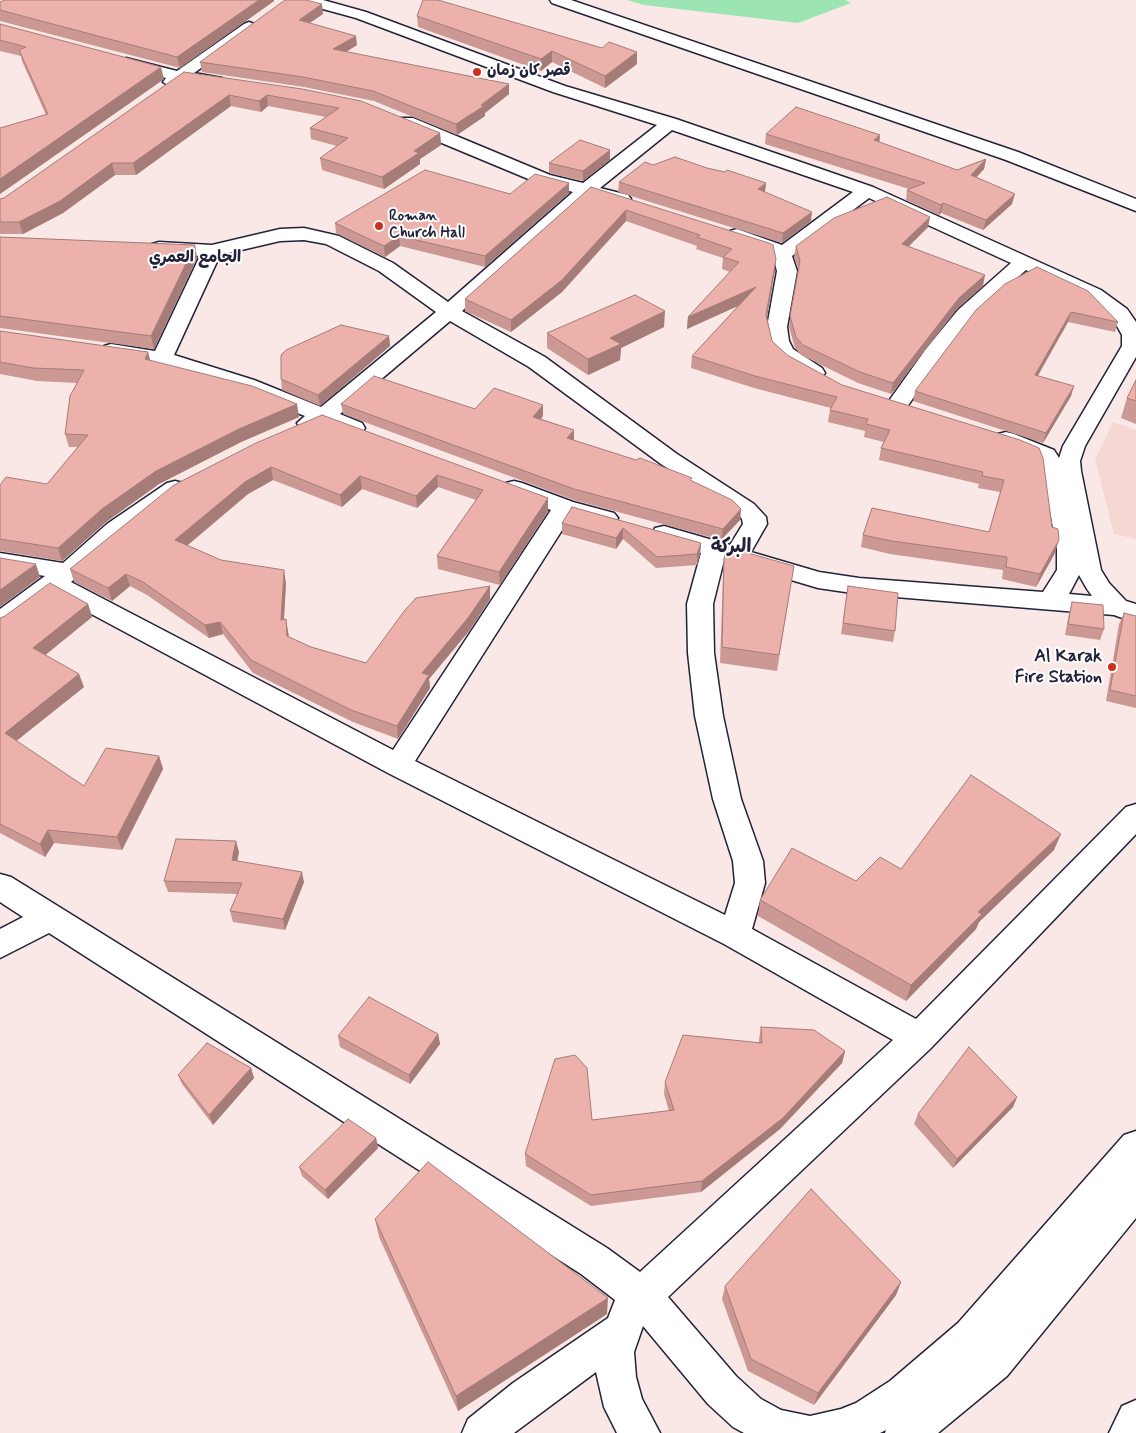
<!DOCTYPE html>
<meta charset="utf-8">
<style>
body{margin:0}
canvas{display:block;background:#f9e8e6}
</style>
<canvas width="1136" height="1433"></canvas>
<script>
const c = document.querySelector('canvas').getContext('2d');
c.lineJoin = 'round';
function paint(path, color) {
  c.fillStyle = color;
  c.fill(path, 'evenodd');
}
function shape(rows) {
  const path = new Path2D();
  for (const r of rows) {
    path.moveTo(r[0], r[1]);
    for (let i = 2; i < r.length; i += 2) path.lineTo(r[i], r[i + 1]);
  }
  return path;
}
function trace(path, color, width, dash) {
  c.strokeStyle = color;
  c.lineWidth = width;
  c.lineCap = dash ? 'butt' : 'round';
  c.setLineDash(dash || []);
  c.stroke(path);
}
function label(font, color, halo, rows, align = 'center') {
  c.font = font + ' Mynerve,"Playpen Sans Arabic",sans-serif';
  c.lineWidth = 4;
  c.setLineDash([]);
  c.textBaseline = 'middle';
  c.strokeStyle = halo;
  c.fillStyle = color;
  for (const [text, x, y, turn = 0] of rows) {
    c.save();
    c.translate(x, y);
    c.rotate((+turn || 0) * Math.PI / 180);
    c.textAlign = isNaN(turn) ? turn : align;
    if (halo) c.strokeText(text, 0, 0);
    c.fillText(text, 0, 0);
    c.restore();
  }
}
paint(shape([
 [1113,422,1136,430,1136,539,1114,534,1095,460]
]), '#f5d8d4');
paint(shape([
 [627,0,845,0,851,3,798,23,644,5]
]), '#9ce5b3');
const minor = shape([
 [299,0,323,0,366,12,565,86,676,119,873,187,1101,290,1127,309,1136,322,1136,357,1085,446,1080,461,1081,471,1101,570,1109,583,1126,601,1136,604,1136,623,1114,615,859,594,818,588,724,560,713,604,714,653,723,716,741,799,763,861,765,883,752,929,916,1019,1126,807,1136,804,1136,834,931,1048,668,1297,736,1376,761,1399,781,1410,810,1416,841,1409,856,1403,890,1381,958,1323,1124,1135,1136,1131,1136,1218,1007,1376,938,1433,885,1433,886,1430,880,1433,744,1433,733,1427,708,1404,643,1326,634,1352,636,1377,642,1399,660,1433,617,1433,604,1407,596,1372,514,1433,462,1433,468,1419,513,1383,608,1318,615,1300,581,1274,49,933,0,958,0,929,23,917,0,902,0,874,11,877,61,908,607,1248,640,1272,893,1040,724,944,388,773,54,594,9,628,0,631,0,609,45,576,0,569,0,553,63,563,107,524,167,483,175,481,183,483,187,488,183,493,125,536,71,582,393,750,551,510,506,493,502,488,506,483,514,481,522,483,573,502,614,513,618,518,614,523,606,526,571,516,415,761,725,915,735,883,733,861,713,799,695,716,688,653,687,604,701,553,655,540,652,534,655,528,664,526,730,545,743,524,742,519,738,514,661,464,529,367,450,321,340,414,362,423,365,428,362,433,354,435,325,424,308,430,300,428,297,423,305,416,238,390,159,364,104,354,100,350,104,346,111,344,155,351,200,256,152,252,149,248,152,244,159,242,212,245,280,229,304,228,339,236,393,263,448,302,573,192,538,183,401,126,399,122,401,118,413,118,550,175,583,183,657,125,553,92,356,18,301,3,299,0],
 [672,130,853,192,782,245,737,229,730,231,728,235,730,239,773,256,777,271,767,327,769,341,776,356,786,365,806,378,814,379,822,378,825,373,822,368,793,349,789,341,787,327,797,271,792,256,869,198,1011,263,958,310,926,349,886,405,889,410,897,412,905,410,941,357,972,318,1026,270,1087,298,1112,317,1122,335,1122,346,1063,446,1059,458,1054,450,1014,434,1006,432,998,434,995,439,998,444,1037,459,1043,474,1057,549,1057,570,1043,592,859,578,819,572,751,552,767,524,766,517,754,504,677,454,545,357,462,311,590,196,622,205,628,203,631,199,628,195,600,188,672,130],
 [304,240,326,244,379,271,436,312,321,407,254,380,174,355,220,255,280,241,304,240],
 [1079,575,1087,589,1092,596,1069,594,1079,575],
 [249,22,254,24,257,27,254,30,194,73,222,78,224,81,222,84,216,86,183,81,171,87,163,82,166,78,120,66,118,63,126,58,177,71,244,24,249,22]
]);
const major = shape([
 [550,0,571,0,1018,152,1136,199,1136,211,1006,160,552,3,550,0],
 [1136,1400,1136,1433,1109,1433,1122,1406,1136,1400]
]);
trace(minor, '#22223b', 3);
trace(major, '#22223b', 3);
paint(minor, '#fff');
paint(major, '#fff');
paint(shape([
 [274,1,180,68,0,21,0,2],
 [323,14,310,23,357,45,346,52,509,84,509,94,485,113,485,116,457,135,374,101,304,87,202,72,200,62],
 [417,16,602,48,637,52,637,64,605,88,552,62,541,71,418,27],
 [0,24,164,79,0,194,0,128,46,115,22,61,21,56,0,51],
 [184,72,302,89,440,133,441,145,420,159,420,164,384,189,322,170,320,158,337,146,311,139,310,128,326,117,268,106,261,112,231,106,136,175,115,175,63,213,23,234,0,234,0,199,4,198],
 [766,134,880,135,879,142,957,170,986,159,984,169,976,178,1012,204,983,230,941,213,939,215,906,200,907,190,909,189,765,144],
 [610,160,583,181,549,173,549,163],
 [653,165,707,168,766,183,765,192,811,221,782,243,618,192,619,182],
 [591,187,776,259,767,317,772,341,787,355,842,385,1020,440,1055,553,1036,587,1002,579,1003,570,890,554,861,547,863,535,989,532,1000,492,978,488,979,484,879,460,881,448,884,442,864,437,865,431,828,422,830,410,831,408,754,388,691,368,692,356,738,306,687,329,688,317,730,272,722,269,723,258,696,249,697,246,626,221,562,292,511,332,465,311,465,299],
 [569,193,485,267,400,246,385,257,336,233,335,223,510,194],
 [928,227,908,247,983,286,957,309,891,394,858,383,801,355,795,348,789,327,799,270,794,257,796,246],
 [0,237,195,245,197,258,154,349,0,328],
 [1005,284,1118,322,1115,332,1068,322,1038,376,1071,396,1043,443,913,401,915,391],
 [664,327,621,348,620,360,588,375,547,348,547,333],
 [0,331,148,352,150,360,299,417,241,442,159,484,106,522,62,561,0,551,0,485,47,484,78,447,69,447,65,434,78,383,37,381,0,374],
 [389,336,390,346,320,406,282,390,281,379],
 [1136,380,1136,424,1121,418,1127,398],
 [341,404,475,409,543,405,543,416,541,419,574,430,574,441,692,481,741,509,740,520,721,540,574,500,343,414],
 [322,415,548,511,500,585,438,569,437,556,476,500,438,487,417,508,362,489,342,507,273,480,248,494,187,546,221,560,286,583,284,619,286,619,289,637,311,647,366,663,490,586,490,599,469,631,429,679,430,688,398,739,353,722,253,673,223,634,209,638,147,595,130,586,112,601,74,582,70,569],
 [572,507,701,543,700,554,697,565,656,568,623,539,616,549,562,534,562,523],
 [724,558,794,566,777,671,720,663,723,575],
 [848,586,895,631,893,642,841,634],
 [1072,602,1104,629,1100,640,1065,635,1069,613],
 [88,604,92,617,45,655,84,687,16,741,84,786,159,756,163,769,122,850,54,843,45,857,0,833,0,618],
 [1124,613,1136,616,1136,708,1106,701,1119,624],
 [1054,850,979,922,976,929,906,1001,758,916,760,900,856,881,901,869],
 [239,852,237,861,304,882,285,930,233,922,230,911,238,894,168,892,164,881],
 [761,1027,845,1051,842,1063,780,1129,701,1192,591,1206,526,1166,525,1154,592,1120,669,1111,664,1094,665,1082,759,1042,759,1039],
 [438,1034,440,1044,410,1084,340,1047,338,1036],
 [251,1068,254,1078,213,1125,182,1084,178,1075],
 [1017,1097,1013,1107,953,1168,914,1124,918,1114],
 [376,1138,378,1148,328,1199,302,1176,299,1167],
 [375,1219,607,1314,458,1411,379,1237],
 [901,1282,896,1295,814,1405,748,1371,722,1299,725,1286]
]), '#cb9893');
paint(shape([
 [259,0,274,0,274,1,180,68,177,57],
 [322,4,323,14,300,29,299,20],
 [356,36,357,45,334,59,333,49],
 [552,51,552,62,541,71,541,59],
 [637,52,637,64,605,88,605,76],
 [161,67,164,79,0,194,0,179],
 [509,84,509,94,485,113,485,116,457,135,456,124],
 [229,95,231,106,136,175,133,163],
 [267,95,268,106,261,112,259,101],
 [440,133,441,145,420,159,420,164,384,189,382,177,414,151],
 [880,135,879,145,874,140],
 [610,150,610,160,583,181,583,171],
 [986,159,984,169,968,185,971,175],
 [112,163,115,175,63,213,23,234,19,222],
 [569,183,569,193,485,267,485,256],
 [766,183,765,192,758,189],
 [1015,194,1012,204,983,230,986,220],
 [943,203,941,213,939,215,941,205],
 [626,210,626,221,562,292,511,332,511,320],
 [812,212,811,221,782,243,783,233],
 [930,217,928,227,900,255,902,244],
 [399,236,400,246,385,257,384,246],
 [195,245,197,258,154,349,151,336],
 [776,259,775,271,765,327,766,315],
 [985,275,983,286,957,309,891,394,893,383,959,298],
 [756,287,755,298,687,329,688,317],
 [665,311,664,327,621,348,620,360,588,375,588,359,610,338],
 [1071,312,1068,322,1032,385,1035,375],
 [389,336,390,346,320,406,318,395],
 [148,352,151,365,145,359],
 [1074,386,1071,396,1043,443,1046,433],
 [297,404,299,417,241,442,159,484,106,522,62,561,58,548,102,509,156,471,239,429],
 [543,405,543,416,533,428,533,417],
 [574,430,574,440,567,449,567,438],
 [271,467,273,480,248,494,178,553,175,540,245,482],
 [437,475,438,487,417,508,416,496],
 [360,476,362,489,342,507,340,495],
 [548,498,548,511,500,585,499,572],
 [741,509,740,520,721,540,723,529],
 [623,528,623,539,616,549,616,538],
 [1059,540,1055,553,1036,587,1040,574],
 [701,543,700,554,697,565,697,554],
 [36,564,40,577,0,607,0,590],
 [284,570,286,583,283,633,281,620],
 [126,574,130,586,112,601,108,588],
 [490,586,490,599,469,631,429,679,430,688,398,739,397,726,422,673],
 [88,604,92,617,38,661,33,648],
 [286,619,288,632,290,649,287,636],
 [220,622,223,634,209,638,205,625],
 [79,674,84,687,10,746,5,733],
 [159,756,163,769,122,850,117,837],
 [48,830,54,843,45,857,40,844],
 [1061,834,1054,850,979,922,976,929,906,1001,911,985,978,912],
 [236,841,239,852,235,871,232,860],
 [302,872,304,882,285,930,283,919],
 [438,1034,440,1044,410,1084,409,1075],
 [845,1051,842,1063,780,1129,701,1192,702,1181],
 [251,1068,254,1078,213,1125,209,1115],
 [1017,1097,1013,1107,953,1168,957,1159],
 [376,1138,378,1148,328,1199,325,1190],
 [901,1282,896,1295,814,1405,818,1393],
 [608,1298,607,1314,458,1411,456,1396]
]), '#a57c78');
const building = shape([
 [5,0,259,0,177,57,0,10,0,2,5,0],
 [285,0,306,0,322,4,299,20,356,36,333,49,509,84,481,105,484,106,456,124,373,91,303,77,200,62,285,0],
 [423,0,438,0,602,48,609,42,637,52,605,76,552,51,541,59,417,16,423,0],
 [0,24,161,67,0,179,0,128,48,114,19,50,26,47,0,40,0,24],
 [184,72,302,89,361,101,440,133,414,151,419,153,382,177,320,158,348,138,310,128,339,108,267,95,259,101,229,95,133,163,112,163,60,201,19,222,0,222,0,199,4,198,184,72],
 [796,107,880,135,874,140,957,170,986,159,971,175,1015,194,986,220,943,203,941,205,907,190,925,183,766,134,796,107],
 [580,140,610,150,583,171,549,163,580,140],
 [675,157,707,168,725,172,727,170,766,183,758,189,812,212,783,233,619,182,645,162,653,165,675,157],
 [425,170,510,194,535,174,569,183,485,256,399,236,384,246,335,223,425,170],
 [591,187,769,243,773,245,776,259,766,315,772,341,787,355,842,385,1020,440,1039,448,1043,458,1052,527,1058,529,1059,540,1040,574,1006,567,1007,557,892,541,863,535,872,508,989,532,1004,480,982,476,983,472,881,448,890,430,866,424,868,419,830,410,837,397,755,376,692,356,756,287,688,317,739,262,723,257,732,249,697,237,700,235,626,210,562,280,511,320,465,299,591,187],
 [887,197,930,217,902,244,985,275,959,298,893,383,860,372,803,345,796,337,790,316,800,261,796,246,834,218,887,197],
 [0,237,195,245,151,336,0,316,0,237],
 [1037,267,1088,291,1118,322,1071,312,1035,375,1074,386,1046,433,915,391,976,310,1005,284,1037,267],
 [635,295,665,311,610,338,621,344,588,359,547,333,635,295],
 [341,325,389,336,318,395,281,379,281,355,286,350,341,325],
 [0,331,148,352,145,359,252,386,297,404,239,429,156,471,102,509,58,548,0,539,0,485,6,477,47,484,88,435,65,434,70,396,84,370,33,368,0,362,0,331],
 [374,376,475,409,494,388,543,405,533,417,574,430,567,438,636,460,640,458,692,478,690,480,732,500,741,509,723,529,574,489,341,404,374,376],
 [1136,380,1136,401,1127,398,1136,380],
 [322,415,548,498,499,572,437,556,483,490,437,475,416,496,360,476,340,495,271,467,245,482,175,540,221,560,284,570,281,620,286,619,287,636,311,647,366,663,405,610,416,598,490,586,468,618,422,673,429,675,397,726,351,710,251,660,220,622,205,625,143,582,126,574,108,588,70,569,174,485,256,443,322,415],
 [572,507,701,543,697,554,657,557,623,528,616,538,562,523,572,507],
 [727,547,794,566,779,655,722,647,724,558,727,547],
 [0,558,36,564,0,590,0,558],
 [50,583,88,604,33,648,79,674,5,733,84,786,106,748,159,756,117,837,48,830,40,844,0,824,0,618,5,616,50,583],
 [848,586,898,593,895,631,843,623,848,586],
 [1072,602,1103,605,1104,629,1068,624,1072,602],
 [1124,613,1136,616,1136,696,1110,690,1124,613],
 [971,775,1061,834,978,912,982,914,911,985,760,900,792,848,856,881,880,857,901,869,971,775],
 [176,839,236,841,232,860,302,872,283,919,230,911,242,883,164,881,176,839],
 [369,997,438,1034,409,1075,338,1036,369,997],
 [761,1027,814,1030,845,1051,783,1118,702,1181,591,1195,525,1154,555,1059,575,1055,587,1068,592,1120,674,1110,665,1082,683,1035,762,1043,761,1027],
 [207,1043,251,1068,209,1115,178,1075,207,1043],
 [969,1047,1017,1097,957,1159,918,1114,969,1047],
 [348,1119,376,1138,325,1190,299,1167,348,1119],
 [428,1162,608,1298,456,1396,375,1219,428,1162],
 [811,1189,901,1282,818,1393,751,1359,725,1286,811,1189]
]);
paint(building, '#ecb1ab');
trace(building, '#a57c78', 1);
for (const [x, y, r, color] of [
 [477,72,5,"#c8321e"],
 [379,226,5,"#c8321e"],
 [1112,667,5,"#c8321e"]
]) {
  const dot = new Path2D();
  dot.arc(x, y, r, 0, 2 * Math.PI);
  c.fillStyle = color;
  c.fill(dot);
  trace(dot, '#fff', 2);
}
label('bold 15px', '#22223b', '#fff', [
 ["قصر كان زمان",487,72],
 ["Roman",389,217],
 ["Church Hall",389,234]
], 'left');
label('bold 16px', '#22223b', '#fff', [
 ["الجامع العمري",195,259]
]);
label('bold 18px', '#22223b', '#fff', [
 ["Al Karak",1102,657],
 ["Fire Station",1102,678]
], 'right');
label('bold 19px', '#22223b', '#fff', [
 ["البركة",731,548]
]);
</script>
